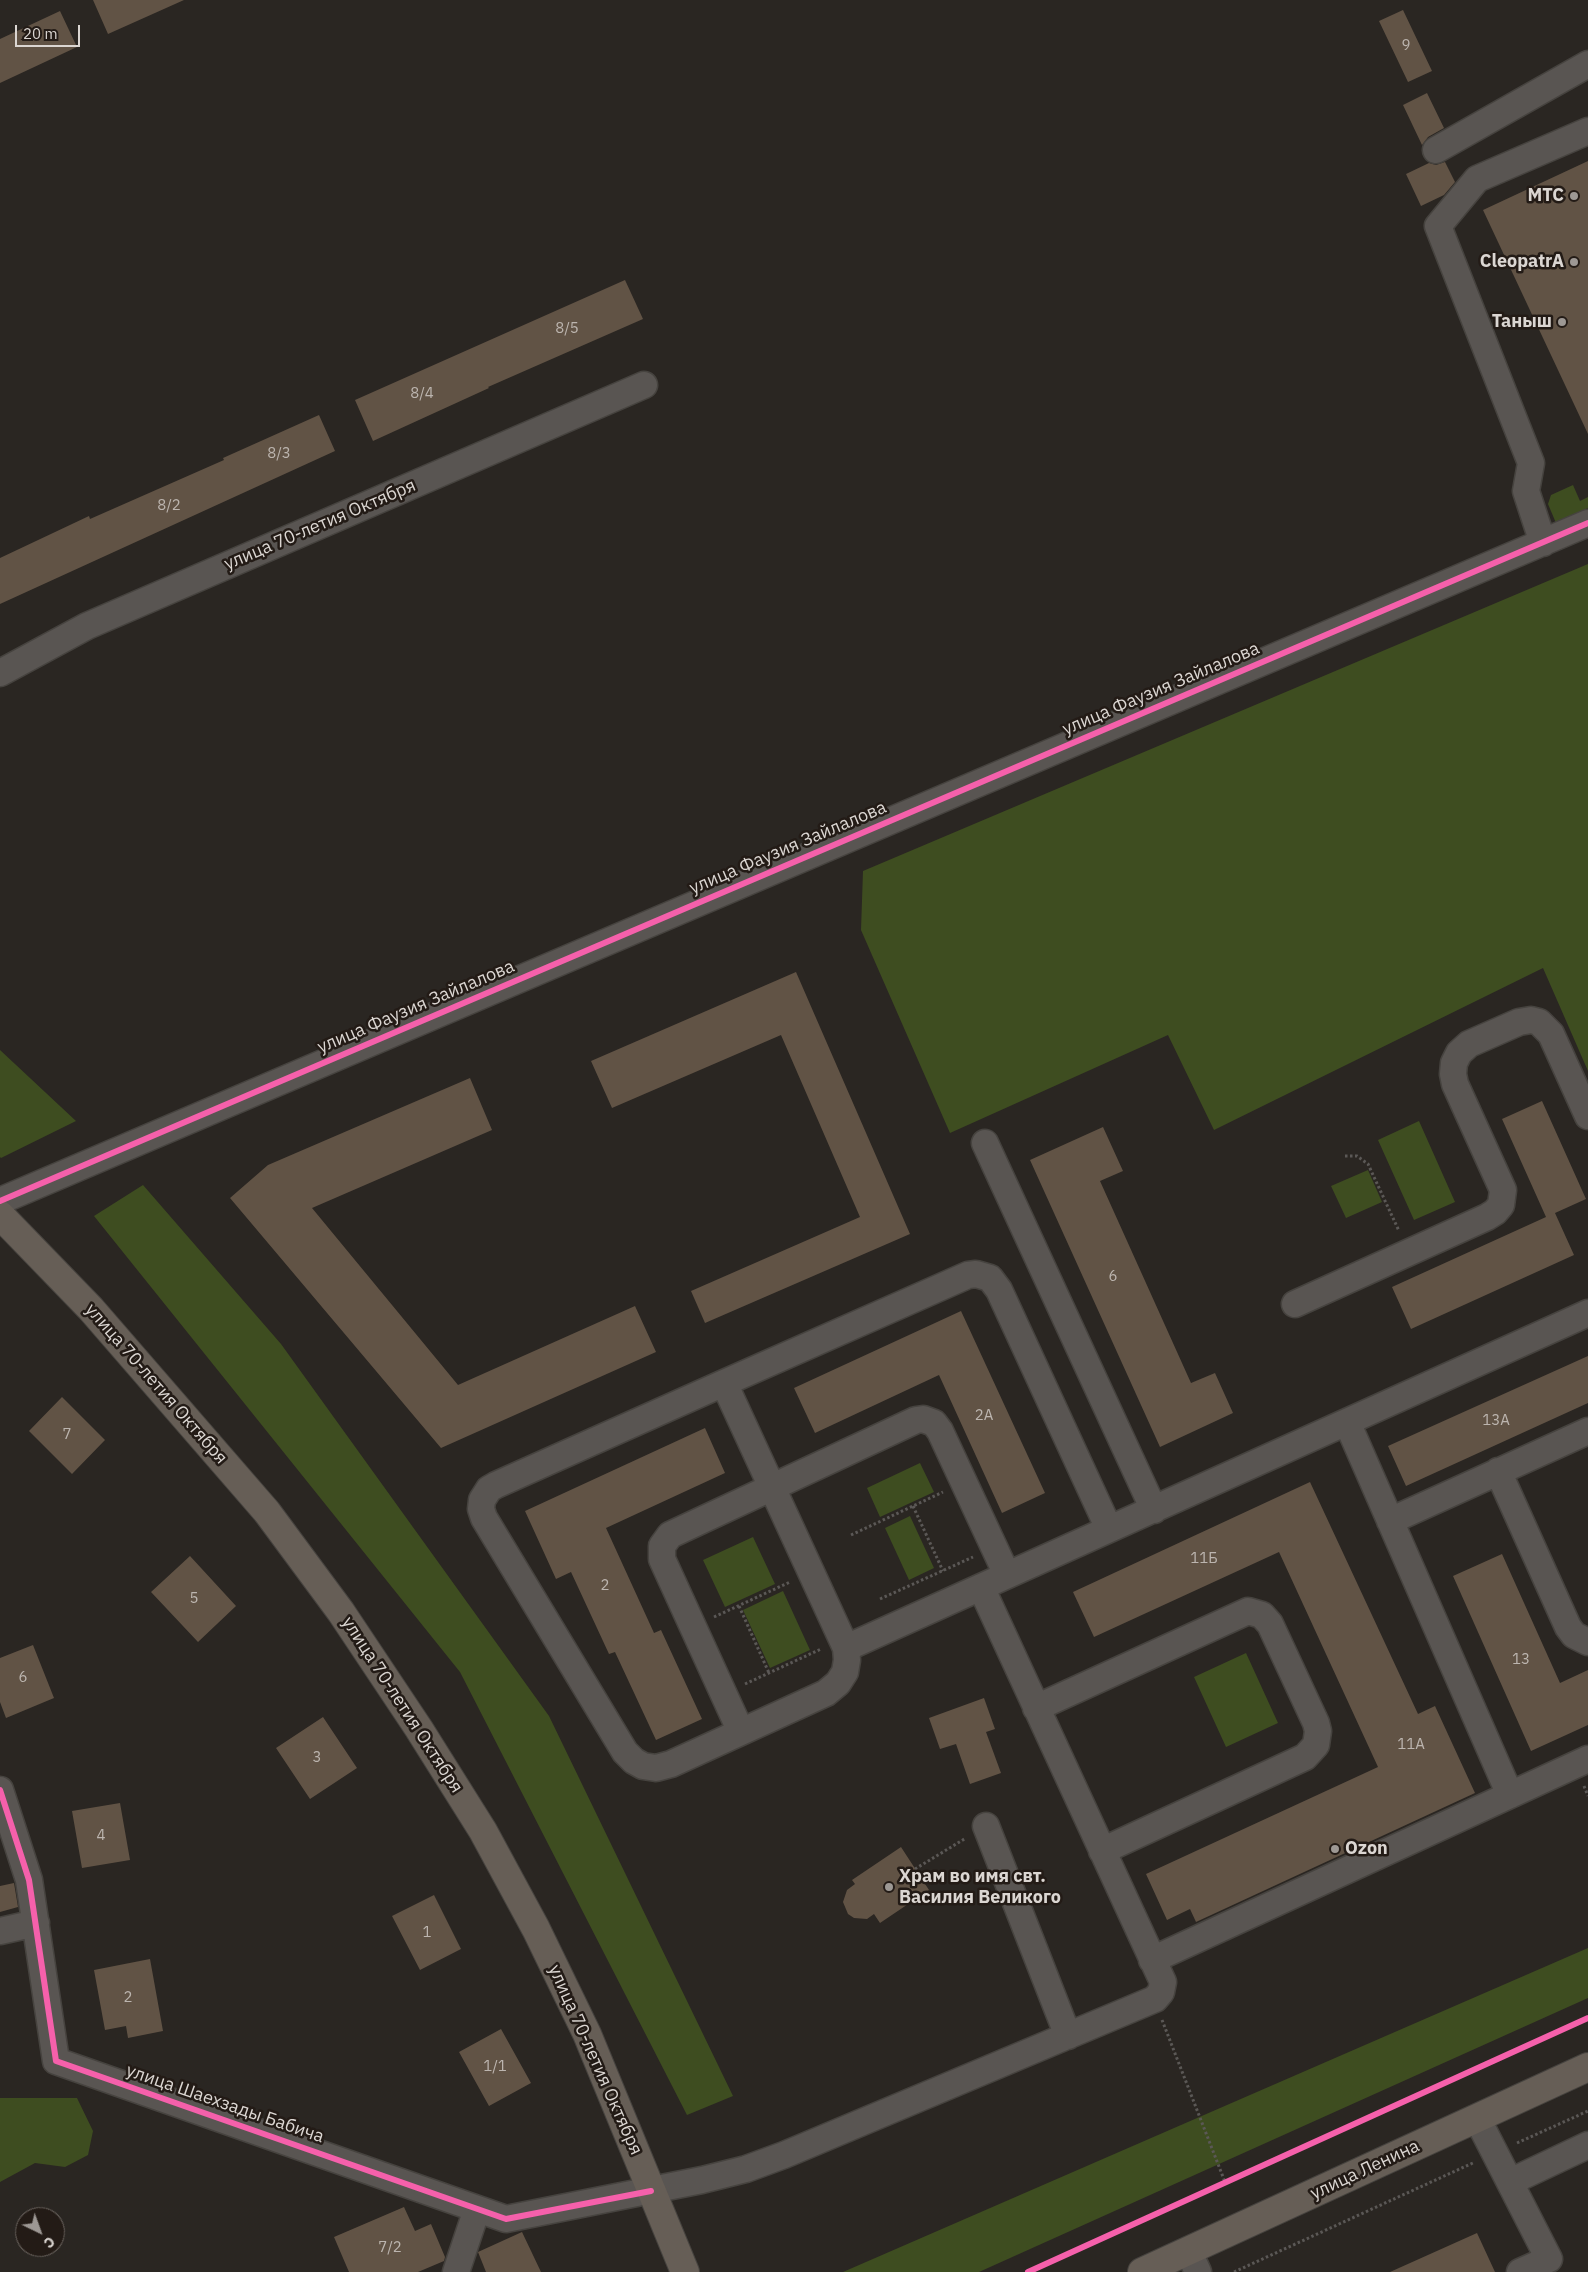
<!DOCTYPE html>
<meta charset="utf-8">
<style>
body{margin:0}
#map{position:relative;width:1588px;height:2272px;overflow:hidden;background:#2a2622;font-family:"IBM Plex Sans",sans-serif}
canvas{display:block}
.north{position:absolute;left:15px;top:2207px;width:50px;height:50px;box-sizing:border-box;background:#231b16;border:1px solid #6d6661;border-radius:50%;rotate:138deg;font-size:14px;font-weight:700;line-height:20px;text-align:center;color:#dbd6d2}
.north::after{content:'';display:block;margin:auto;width:18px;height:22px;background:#9d9894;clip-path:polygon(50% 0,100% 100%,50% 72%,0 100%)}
.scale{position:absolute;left:15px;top:25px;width:65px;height:22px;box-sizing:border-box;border:2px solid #dbd6d2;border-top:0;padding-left:6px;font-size:15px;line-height:18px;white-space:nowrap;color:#dbd6d2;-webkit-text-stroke:4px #231b16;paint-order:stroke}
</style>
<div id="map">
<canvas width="1588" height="2272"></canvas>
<div class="north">С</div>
<div class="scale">20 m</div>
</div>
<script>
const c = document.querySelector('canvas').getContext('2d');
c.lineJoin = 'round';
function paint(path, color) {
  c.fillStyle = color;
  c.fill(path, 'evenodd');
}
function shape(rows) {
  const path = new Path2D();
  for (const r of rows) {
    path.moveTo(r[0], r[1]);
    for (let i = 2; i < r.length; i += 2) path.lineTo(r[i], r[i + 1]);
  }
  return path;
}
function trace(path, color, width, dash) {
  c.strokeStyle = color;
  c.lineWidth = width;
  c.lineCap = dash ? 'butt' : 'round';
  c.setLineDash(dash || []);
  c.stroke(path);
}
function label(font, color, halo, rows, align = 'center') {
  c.font = font + ' "IBM Plex Sans",sans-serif';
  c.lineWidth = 5;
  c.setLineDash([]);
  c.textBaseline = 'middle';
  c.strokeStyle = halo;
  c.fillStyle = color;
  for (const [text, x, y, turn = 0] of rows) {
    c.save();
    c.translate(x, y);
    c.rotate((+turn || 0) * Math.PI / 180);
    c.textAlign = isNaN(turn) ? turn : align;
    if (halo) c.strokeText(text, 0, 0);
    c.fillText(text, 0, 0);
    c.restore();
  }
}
paint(shape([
 [1573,485,1580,501,1588,497,1588,508,1556,523,1548,504,1551,495],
 [1588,564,1588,1071,1543,968,1214,1130,1168,1035,950,1133,861,930,863,871],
 [0,1050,76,1121,1,1158,0,1157],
 [1419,1121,1455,1202,1414,1220,1378,1140],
 [1368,1170,1382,1202,1346,1218,1331,1186],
 [143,1185,281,1344,549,1716,733,2096,687,2115,460,1672,94,1216],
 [920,1463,934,1492,880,1517,867,1488],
 [910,1516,934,1568,909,1580,885,1528],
 [753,1537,775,1584,725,1607,703,1560],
 [783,1591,810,1650,770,1668,743,1610],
 [1246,1653,1278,1723,1226,1747,1194,1677],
 [1588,1948,1588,1998,979,2272,843,2272],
 [0,2098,77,2098,93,2131,88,2155,65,2167,35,2163,0,2182]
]), '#3e4d20');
paint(shape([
 [93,0,184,0,108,34],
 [1403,10,1432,71,1408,82,1379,21],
 [60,11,77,47,0,83,0,39],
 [1427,93,1444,128,1428,137,1422,145,1403,105],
 [1588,161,1588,434,1483,210],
 [1445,162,1455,182,1444,195,1421,206,1406,174,1429,163,1436,165],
 [625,280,643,319,488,387,489,388,373,441,355,400],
 [319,415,335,451,0,604,0,558,89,516,90,519,224,460,223,458],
 [796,972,910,1234,705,1323,691,1291,860,1217,781,1035,612,1108,591,1061],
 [470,1078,492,1130,312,1208,458,1385,635,1306,656,1352,441,1448,230,1198,268,1165],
 [1542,1101,1586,1199,1555,1213,1574,1255,1411,1329,1392,1287,1546,1217,1502,1119],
 [1103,1127,1123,1171,1100,1181,1191,1383,1215,1373,1233,1413,1160,1447,1030,1160],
 [961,1311,1045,1493,1002,1513,939,1375,815,1433,794,1388],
 [1588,1356,1588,1403,1406,1486,1388,1446],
 [62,1397,105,1440,72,1474,29,1431],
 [705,1428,725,1473,606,1528,654,1633,661,1630,702,1719,656,1740,615,1652,609,1654,571,1572,556,1579,525,1511],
 [1310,1482,1418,1714,1435,1706,1475,1793,1196,1922,1190,1909,1167,1920,1146,1874,1378,1767,1279,1552,1094,1637,1073,1592],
 [1502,1554,1560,1683,1588,1670,1588,1725,1531,1751,1453,1576],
 [190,1556,236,1606,198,1642,151,1592],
 [33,1645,54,1698,6,1718,0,1702,0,1658],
 [984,1698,995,1729,986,1732,1001,1773,970,1784,956,1744,940,1749,929,1718],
 [323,1717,357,1768,310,1799,276,1748],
 [120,1803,130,1860,82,1868,72,1811],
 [901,1847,929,1890,880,1923,874,1914,867,1919,854,1918,848,1914,843,1902,847,1890,855,1884,852,1880],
 [14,1883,18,1907,0,1912,0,1886],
 [434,1895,461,1949,420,1970,392,1916],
 [150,1959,163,2031,128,2038,126,2026,105,2030,94,1970],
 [501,2029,531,2083,489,2106,459,2052],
 [404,2207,415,2231,431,2224,445,2257,444,2261,418,2272,349,2272,334,2237],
 [522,2232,541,2272,486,2272,478,2252],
 [1477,2233,1495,2272,1390,2272]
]), '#615345');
const minor = shape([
 [1436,150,1588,64],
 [1543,543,1526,491,1531,463,1438,226,1477,179,1588,131],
 [0,673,87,626,644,385],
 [985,1143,1154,1510],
 [0,1201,1588,523],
 [1295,1304,1487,1217,1495,1212,1501,1205,1503,1190,1455,1084,1453,1074,1454,1063,1459,1053,1469,1044,1519,1022,1531,1020,1539,1022,1551,1034,1588,1116],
 [724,1383,846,1648,847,1660,845,1672,838,1683,826,1693,671,1764,656,1768,643,1766,634,1761,625,1752,484,1518,481,1509,482,1500,489,1489,496,1485,724,1383,968,1275,976,1274,990,1278,999,1290,1109,1529],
 [1347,1422,1510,1795],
 [1498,1471,1568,1627,1574,1635,1588,1642],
 [1390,1521,1588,1431],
 [846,1648,1588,1313],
 [1036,1708,1248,1611,1262,1615,1270,1624,1316,1723,1318,1731,1316,1745,1305,1757,1102,1851],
 [741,1732,662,1559,662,1546,670,1535,916,1420,923,1419,934,1423,940,1431,1007,1575],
 [0,1790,29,1880,56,2061,506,2219,702,2180,746,2169,784,2155,1155,1999,1161,1992,1163,1982,981,1587],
 [986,1826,1068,2036],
 [0,1931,36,1923],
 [1152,1960,1588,1759],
 [1477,2118,1549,2259,1520,2272],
 [1510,2182,1588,2145],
 [1189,2252,1198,2272],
 [456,2272,477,2209]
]);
const major = shape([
 [0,1215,91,1309,267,1512,341,1612,419,1729,483,1831,536,1929,587,2034,685,2272],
 [1142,2272,1588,2067]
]);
trace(minor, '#46433f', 29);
trace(major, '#46433f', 30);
trace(shape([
 [1345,1156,1357,1156,1368,1164,1399,1231],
 [913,1506,943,1571],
 [851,1535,943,1492],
 [880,1599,973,1557],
 [739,1606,769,1673],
 [714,1617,790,1582],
 [745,1684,821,1649],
 [1584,1786,1588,1796],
 [915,1869,966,1838],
 [1162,2020,1225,2182],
 [1517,2143,1588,2111],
 [1234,2272,1475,2162]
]), '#5b5856', 3, [2.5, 2.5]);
trace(minor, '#595552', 26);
trace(major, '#665e56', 28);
trace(shape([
 [0,1201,1588,523],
 [0,1790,29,1880,56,2061,506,2219,651,2191],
 [1028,2272,1588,2018]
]), '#f560ab', 6);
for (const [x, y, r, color] of [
 [1574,196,5,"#9d9894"],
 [1574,262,5,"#9d9894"],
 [1562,322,5,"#9d9894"],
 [1335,1849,5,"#9d9894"],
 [889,1887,5,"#9d9894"]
]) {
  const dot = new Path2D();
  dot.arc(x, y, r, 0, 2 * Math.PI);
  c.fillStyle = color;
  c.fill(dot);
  trace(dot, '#231b16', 2);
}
label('15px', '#bcb5af', null, [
 ["9",1406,46],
 ["8/5",567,329],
 ["8/4",422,394],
 ["8/3",279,454],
 ["8/2",169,506],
 ["6",1113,1277],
 ["2А",984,1416],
 ["13А",1496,1421],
 ["7",67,1435],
 ["11Б",1204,1559],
 ["2",605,1586],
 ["5",194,1599],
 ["13",1521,1660],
 ["6",23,1678],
 ["11А",1411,1745],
 ["3",317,1758],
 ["4",101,1836],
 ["1",427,1933],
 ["2",128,1998],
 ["1/1",495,2067],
 ["7/2",390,2248]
]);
label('bold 18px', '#dbd6d2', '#231b16', [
 ["МТС",1564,196],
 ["CleopatrA",1564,262],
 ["Таныш",1552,322],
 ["Ozon",1345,1849,"left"],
 ["Храм во имя свт.",899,1877,"left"],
 ["Василия Великого",899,1898,"left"]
], 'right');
label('18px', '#dbd6d2', '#231b16', [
 ["улица 70-летия Октября",320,525,-23],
 ["улица Фаузия Зайлалова",1161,689,-23],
 ["улица Фаузия Зайлалова",788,848,-23],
 ["улица Фаузия Зайлалова",416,1007,-23],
 ["улица 70-летия Октября",156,1384,49],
 ["улица 70-летия Октября",402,1705,57],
 ["улица 70-летия Октября",595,2060,66],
 ["улица Шаехзады Бабича",225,2104,19],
 ["улица Ленина",1365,2170,-25]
]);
</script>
